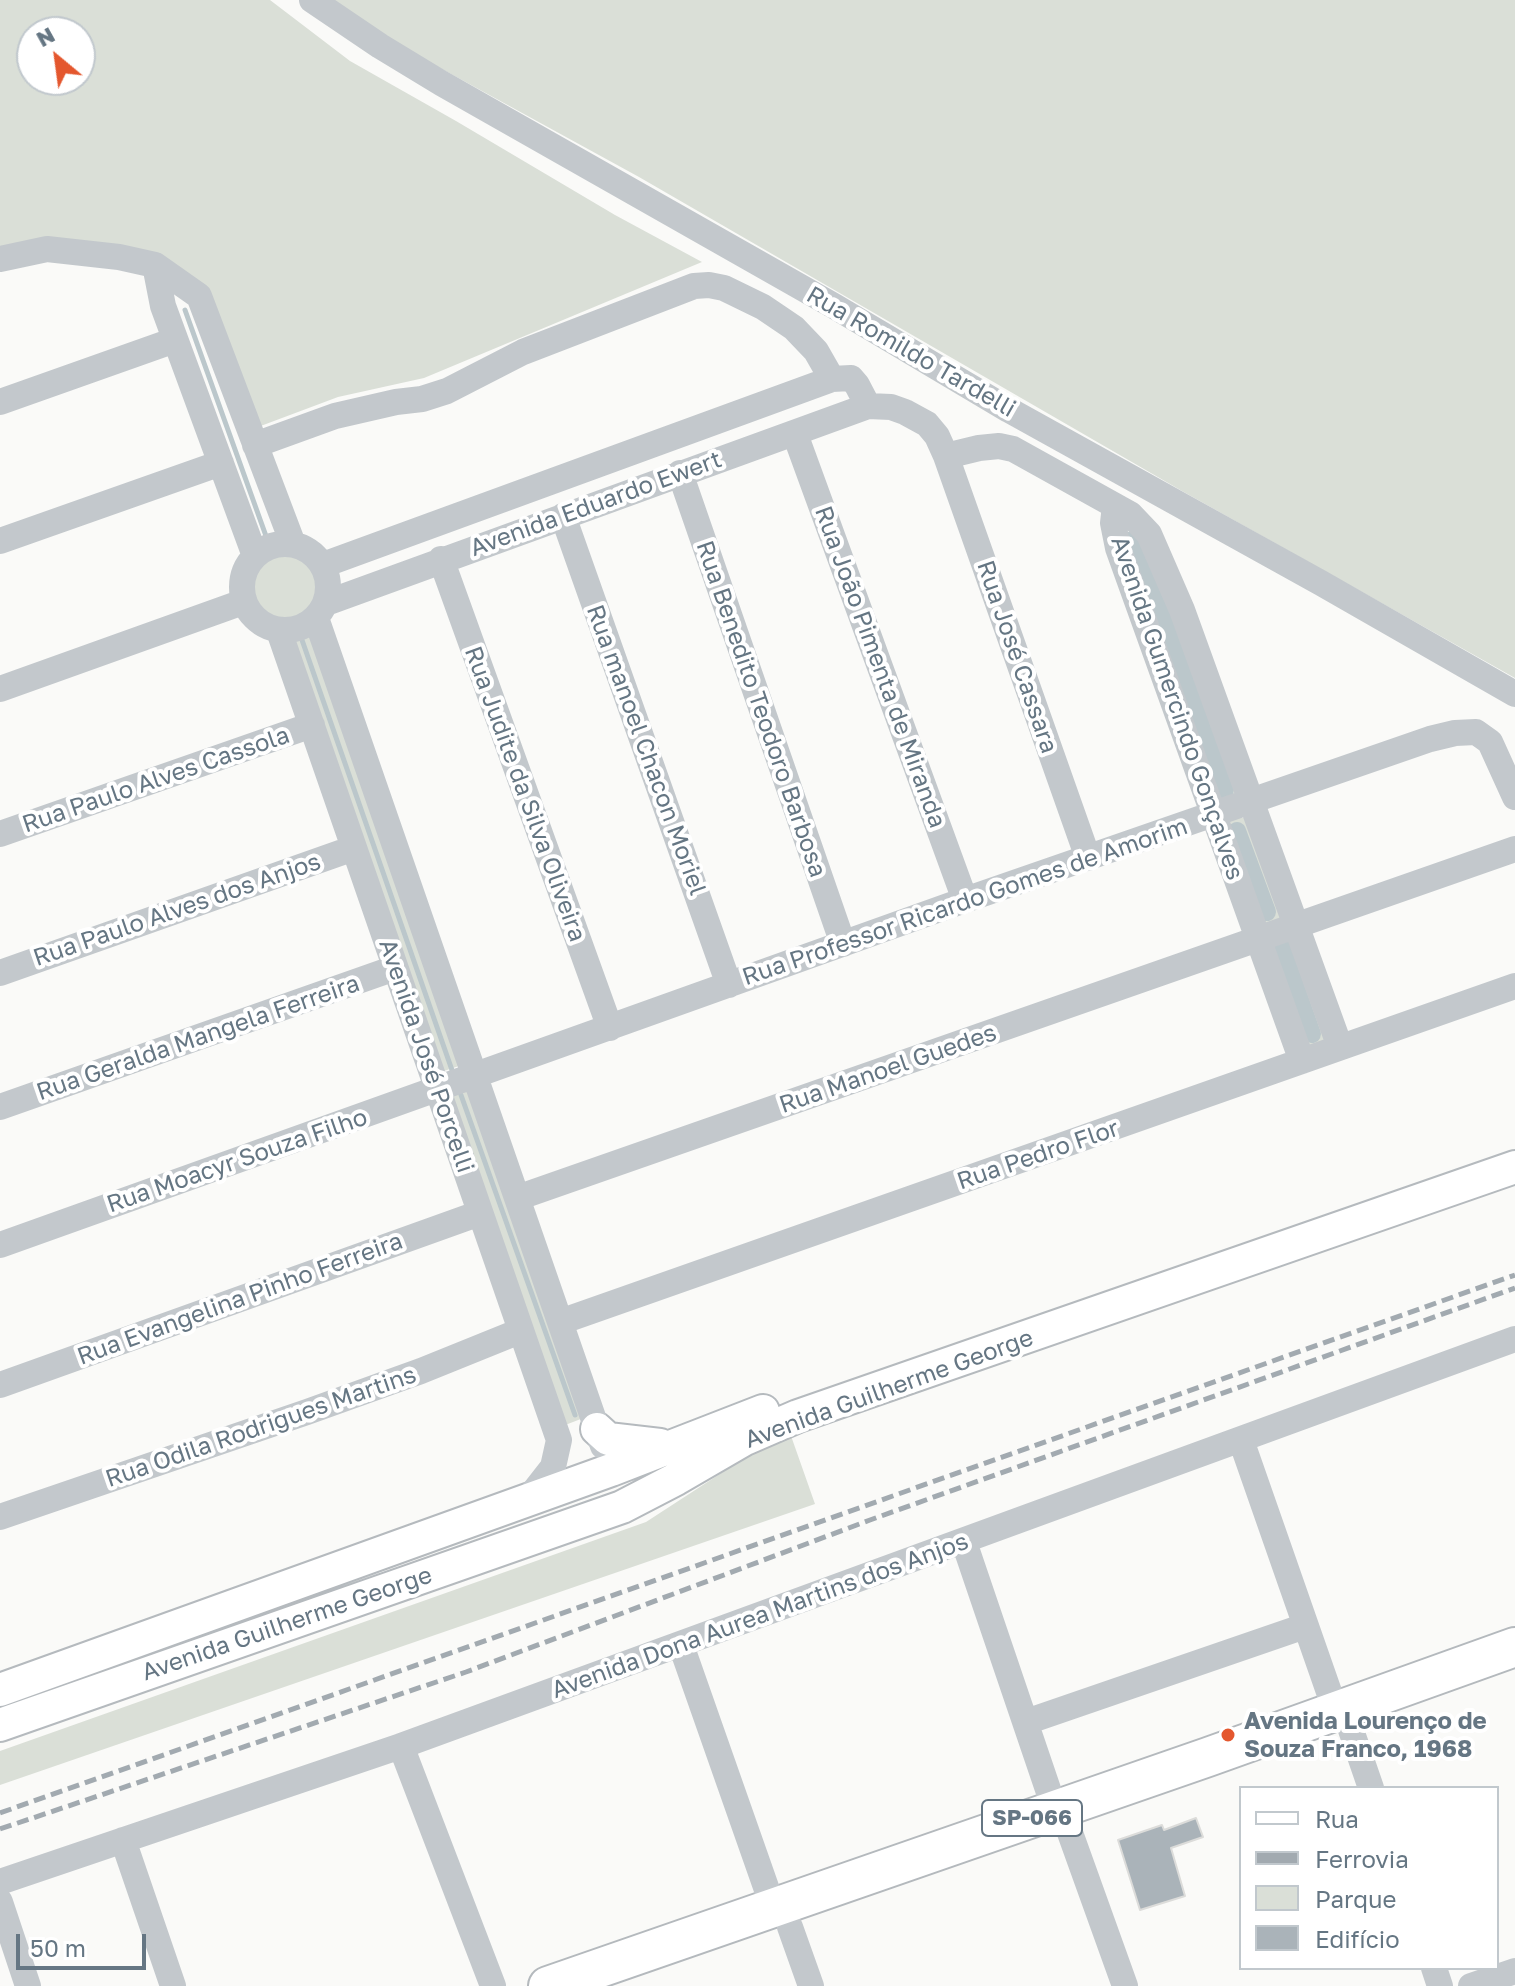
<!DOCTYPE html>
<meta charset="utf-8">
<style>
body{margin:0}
#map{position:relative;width:1515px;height:1986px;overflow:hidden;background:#fafaf8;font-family:"Golos Text",sans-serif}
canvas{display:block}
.legend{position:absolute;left:1239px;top:1786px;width:260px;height:184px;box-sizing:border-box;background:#fff;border:2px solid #c1c8cd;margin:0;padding:10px 14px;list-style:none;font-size:24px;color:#657683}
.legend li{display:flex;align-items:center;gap:16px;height:40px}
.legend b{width:40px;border:2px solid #c1c8cd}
.north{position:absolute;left:16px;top:16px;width:80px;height:80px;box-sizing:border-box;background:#fff;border:2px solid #c1c8cd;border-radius:50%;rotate:331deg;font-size:22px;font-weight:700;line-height:32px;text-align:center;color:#657683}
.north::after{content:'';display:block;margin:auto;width:28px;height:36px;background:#e4572e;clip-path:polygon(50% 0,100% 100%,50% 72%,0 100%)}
.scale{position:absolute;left:16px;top:1934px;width:130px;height:36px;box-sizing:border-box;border:4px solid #657683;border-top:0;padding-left:10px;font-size:24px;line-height:28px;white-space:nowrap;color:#657683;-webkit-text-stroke:6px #fff;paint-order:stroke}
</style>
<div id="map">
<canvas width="1515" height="1986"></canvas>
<ul class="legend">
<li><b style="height:10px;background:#fff"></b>Rua</li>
<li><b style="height:10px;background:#a2aab0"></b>Ferrovia</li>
<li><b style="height:22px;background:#dadfd7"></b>Parque</li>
<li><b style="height:22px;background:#aab3b9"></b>Edifício</li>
</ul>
<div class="north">N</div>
<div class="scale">50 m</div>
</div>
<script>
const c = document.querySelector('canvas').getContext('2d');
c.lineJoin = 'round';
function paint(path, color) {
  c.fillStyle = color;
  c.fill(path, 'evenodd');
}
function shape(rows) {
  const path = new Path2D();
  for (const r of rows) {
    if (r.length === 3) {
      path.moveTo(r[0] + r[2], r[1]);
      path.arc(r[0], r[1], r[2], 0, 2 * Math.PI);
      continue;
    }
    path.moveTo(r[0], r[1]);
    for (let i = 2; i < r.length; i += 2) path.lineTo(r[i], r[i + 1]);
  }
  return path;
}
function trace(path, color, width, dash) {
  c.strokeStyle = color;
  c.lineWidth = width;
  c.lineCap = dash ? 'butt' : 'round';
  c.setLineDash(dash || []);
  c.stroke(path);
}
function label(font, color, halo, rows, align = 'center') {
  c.font = font + ' "Golos Text",sans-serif';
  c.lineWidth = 8;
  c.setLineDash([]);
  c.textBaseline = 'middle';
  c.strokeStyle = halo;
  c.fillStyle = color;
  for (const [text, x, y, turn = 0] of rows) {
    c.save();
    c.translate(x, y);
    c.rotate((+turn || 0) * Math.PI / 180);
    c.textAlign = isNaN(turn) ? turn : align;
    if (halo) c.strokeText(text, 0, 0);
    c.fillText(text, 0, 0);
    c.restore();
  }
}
paint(shape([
 [0,0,270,0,350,61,456,121,615,215,702,262,424,378,338,397,258,427,165,260,0,254],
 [32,32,80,32,80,80,32,80],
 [328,0,1515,0,1515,678,1182,491,639,177,378,34],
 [1139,531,1238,795,1217,801,1124,542,1127,535],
 [285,587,38],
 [311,631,462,1065,441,1072,289,638],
 [1236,817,1244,818,1282,915,1280,923,1265,927,1227,834,1230,820],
 [1287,938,1326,1040,1308,1050,1272,941],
 [468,1086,586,1417,560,1427,445,1094],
 [790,1433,815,1504,0,1785,0,1751,646,1522,766,1444]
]), '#dadfd7');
trace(shape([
 [185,310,266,536],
 [302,640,453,1073],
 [461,1095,575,1415]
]), '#bbc7cb', 5);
trace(shape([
 [1134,539,1225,790],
 [1237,831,1267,912],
 [1281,946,1312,1034]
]), '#bbc7cb', 18);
const building = shape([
 [1196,1818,1203,1837,1171,1848,1185,1896,1140,1910,1118,1840,1162,1825,1164,1830,1196,1818]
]);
paint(building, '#aab3b9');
trace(building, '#dcdcda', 2);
const major = shape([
 [597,1429,608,1439,660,1445],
 [0,1690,611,1470,763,1411],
 [0,1725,622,1507,676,1479,745,1439,798,1416,1515,1167]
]);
const highway = shape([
 [548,1986,1208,1757,1515,1647]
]);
trace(major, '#b5babe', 36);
trace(highway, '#b4b9bd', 42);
trace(shape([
 [312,0,380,46,441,83,834,306,1009,410,1321,583,1515,694],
 [0,259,47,249,119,257,155,265,199,296,293,544],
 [155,265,163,306,255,556],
 [0,402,175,340],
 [795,434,965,900],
 [255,445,335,416,396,402,422,399,447,391,523,352,694,286,709,285,724,288,763,307,794,328,816,351,832,379],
 [946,456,979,448,999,446,1013,449,1130,514,1149,534,1182,610,1340,1047],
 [680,473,843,944],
 [1115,506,1113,523,1118,548,1302,1061],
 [563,516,729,985],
 [0,541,221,463],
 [285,587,43],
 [441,559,610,1028],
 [323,565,832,379,851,378,857,385,868,406,891,407,905,412,927,424,937,436,946,456,1088,858],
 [326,603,868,406],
 [316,618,603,1446],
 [279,631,559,1440],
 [0,689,243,602],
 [0,834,312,725],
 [0,973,354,848],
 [0,1107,395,968],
 [517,1198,1515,849],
 [0,1245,965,900,1430,739,1455,733,1476,732,1490,742,1515,797],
 [560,1322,1515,986],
 [0,1385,480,1213],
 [1241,1440,1336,1712],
 [528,1499,553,1467,559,1440],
 [0,1517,307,1412,421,1371,520,1331],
 [964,1542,1055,1810],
 [681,1645,773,1907],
 [1026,1722,1305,1626],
 [1351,1730,1371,1788],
 [401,1746,493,1986],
 [1069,1830,1125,1986],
 [123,1840,173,1986],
 [0,1882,401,1746,1515,1339],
 [0,1902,28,1986],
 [790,1927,811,1986],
 [1434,1968,1440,1986],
 [1471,1986,1515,1971]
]), '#c3c8cc', 26);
trace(major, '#fff', 32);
trace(highway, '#fff', 38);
trace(shape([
 [0,1813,1515,1275],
 [0,1829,466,1672,870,1520,1515,1288]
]), '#a2aab0', 5, [12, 6]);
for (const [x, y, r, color] of [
 [1228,1735,8,"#e4572e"]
]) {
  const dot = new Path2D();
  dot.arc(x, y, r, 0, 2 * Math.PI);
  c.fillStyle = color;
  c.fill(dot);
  trace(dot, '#fff', 3);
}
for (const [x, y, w] of [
 [1032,1818,100]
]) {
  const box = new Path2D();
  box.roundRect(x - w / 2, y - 18, w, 36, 6);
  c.fillStyle = '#fff';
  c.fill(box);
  trace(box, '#657683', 2);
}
label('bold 22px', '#657683', null, [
 ["SP-066",1032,1818]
]);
label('24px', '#657683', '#fff', [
 ["Rua Romildo Tardelli",911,352,30],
 ["Avenida Eduardo Ewert",596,504,-20],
 ["Rua José Cassara",1017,657,71],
 ["Rua João Pimenta de Miranda",880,667,70],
 ["Avenida Gumercindo Gonçalves",1177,708,71],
 ["Rua Benedito Teodoro Barbosa",761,709,71],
 ["Rua manoel Chacon Moriel",646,750,70],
 ["Rua Paulo Alves Cassola",156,780,-19],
 ["Rua Judite da Silva Oliveira",525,794,70],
 ["Rua Professor Ricardo Gomes de Amorim",965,902,-19],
 ["Rua Paulo Alves dos Anjos",177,910,-19],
 ["Rua Geralda Mangela Ferreira",198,1038,-19],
 ["Avenida José Porcelli",426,1056,71],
 ["Rua Manoel Guedes",888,1069,-19],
 ["Rua Pedro Flor",1038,1155,-19],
 ["Rua Moacyr Souza Filho",237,1161,-19],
 ["Rua Evangelina Pinho Ferreira",240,1299,-20],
 ["Avenida Guilherme George",889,1389,-20],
 ["Rua Odila Rodrigues Martins",261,1427,-19],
 ["Avenida Dona Aurea Martins dos Anjos",760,1616,-20],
 ["Avenida Guilherme George",287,1624,-19]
]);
label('bold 24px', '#657683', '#fff', [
 ["Avenida Lourenço de",1244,1721],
 ["Souza Franco, 1968",1244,1749]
], 'left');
</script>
